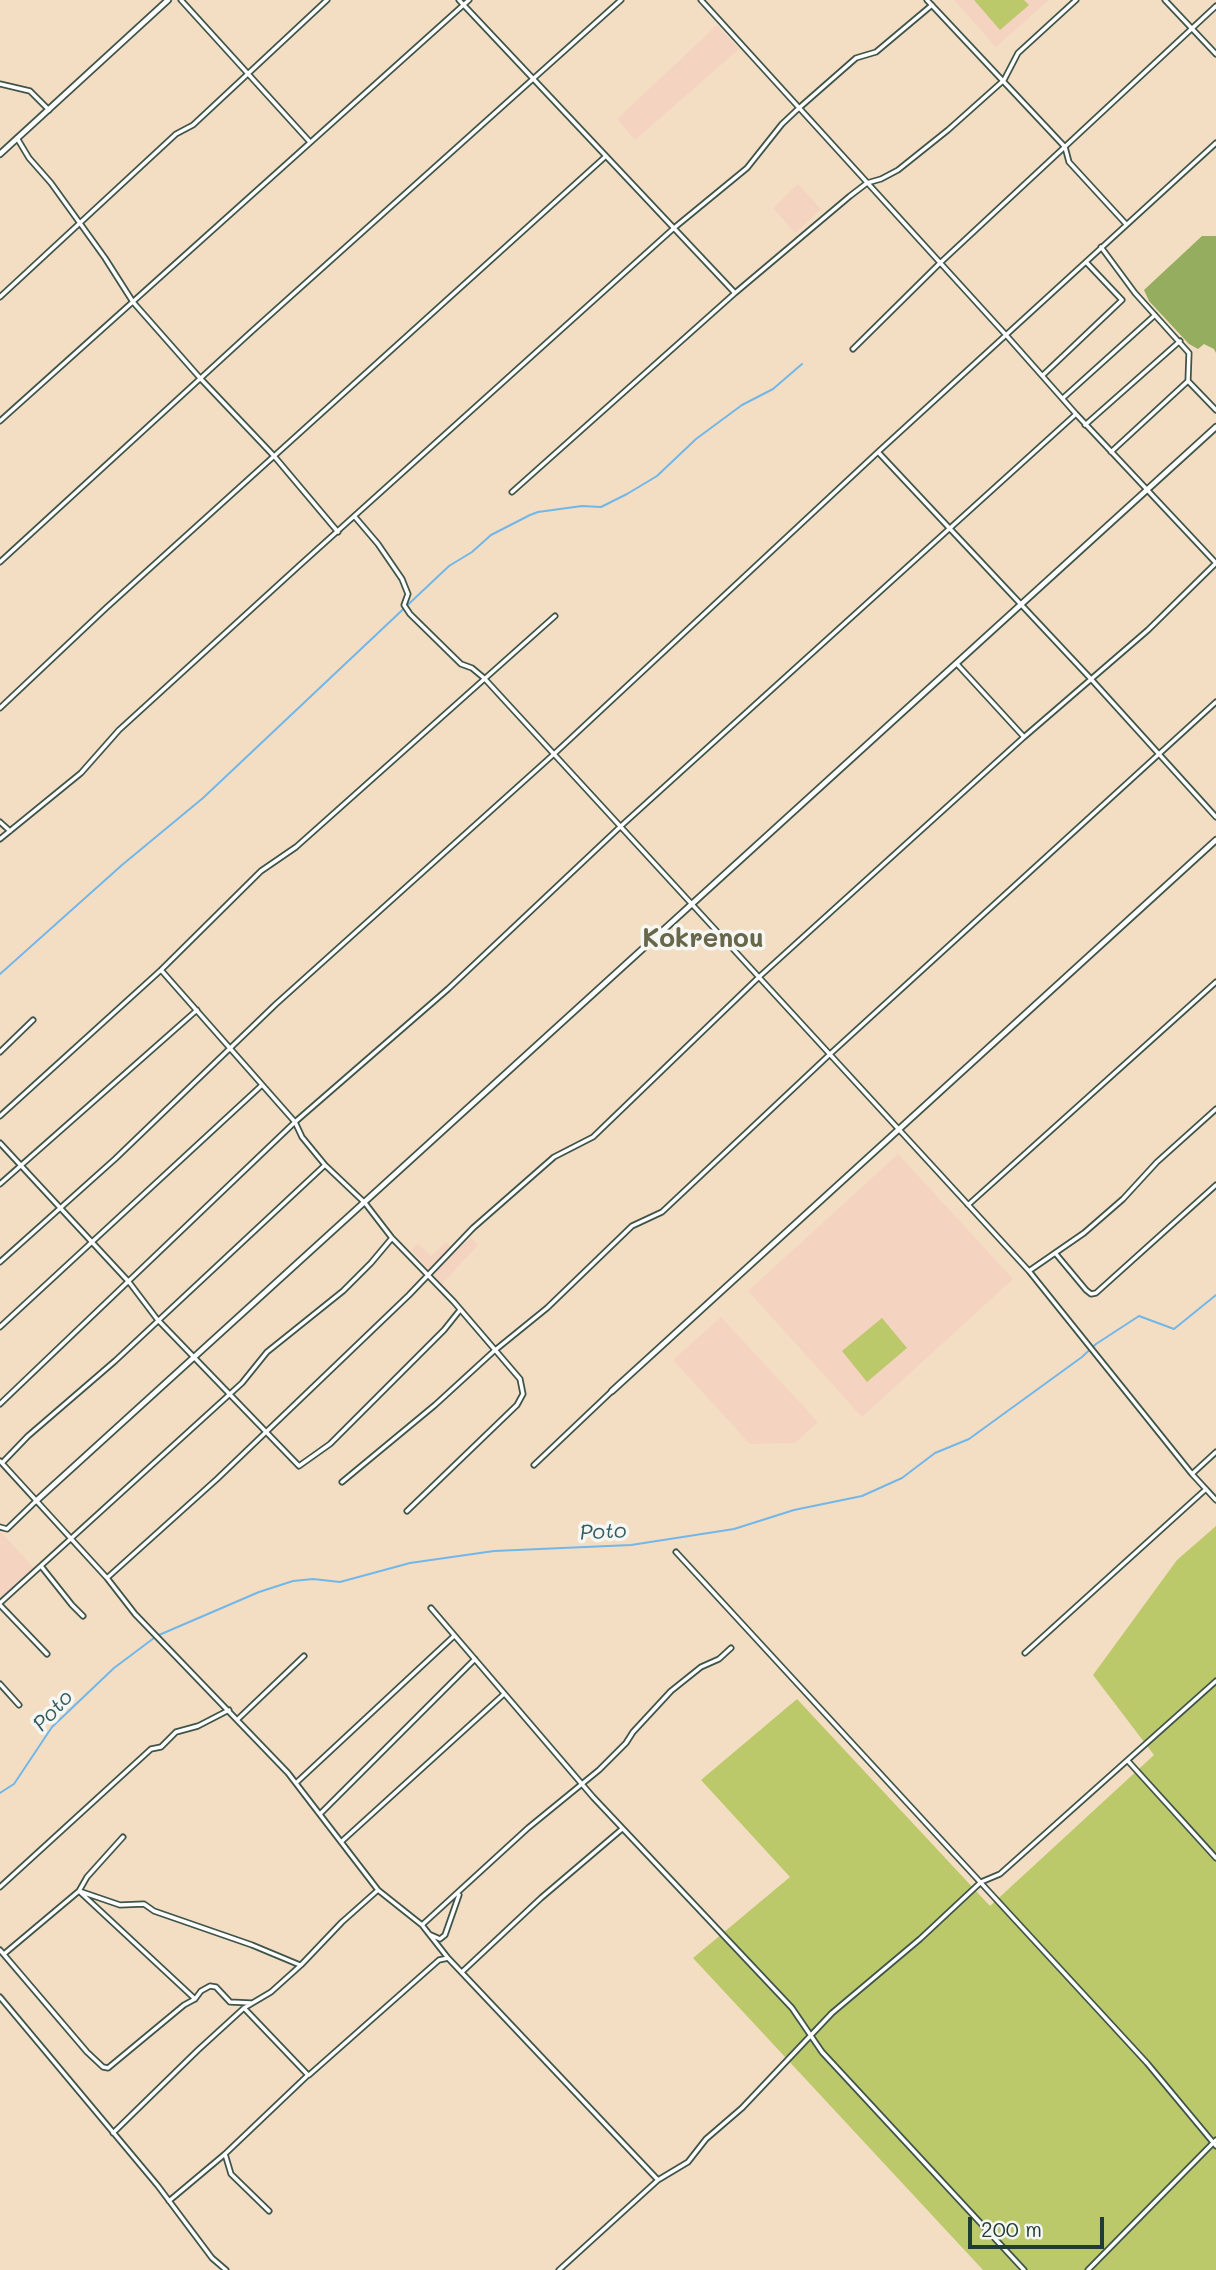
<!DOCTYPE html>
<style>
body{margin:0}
#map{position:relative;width:1216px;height:2270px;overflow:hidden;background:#f3dec3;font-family:Mali,sans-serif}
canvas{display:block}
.scale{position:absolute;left:968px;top:2217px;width:136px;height:32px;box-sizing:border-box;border:4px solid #1f3d34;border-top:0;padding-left:9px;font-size:21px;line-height:24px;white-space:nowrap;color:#1f3d34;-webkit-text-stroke:5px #f6f6f2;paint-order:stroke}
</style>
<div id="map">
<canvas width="1216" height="2270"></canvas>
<div class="scale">200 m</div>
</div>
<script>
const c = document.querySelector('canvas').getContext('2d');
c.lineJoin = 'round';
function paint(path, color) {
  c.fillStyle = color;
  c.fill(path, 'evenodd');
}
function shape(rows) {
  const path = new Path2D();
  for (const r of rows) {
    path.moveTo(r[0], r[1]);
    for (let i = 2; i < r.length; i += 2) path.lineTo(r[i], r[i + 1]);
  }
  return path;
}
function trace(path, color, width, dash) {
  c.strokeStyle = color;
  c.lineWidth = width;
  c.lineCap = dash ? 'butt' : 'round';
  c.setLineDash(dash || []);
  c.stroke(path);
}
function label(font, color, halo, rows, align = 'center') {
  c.font = font + ' Mali,sans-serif';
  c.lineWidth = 7;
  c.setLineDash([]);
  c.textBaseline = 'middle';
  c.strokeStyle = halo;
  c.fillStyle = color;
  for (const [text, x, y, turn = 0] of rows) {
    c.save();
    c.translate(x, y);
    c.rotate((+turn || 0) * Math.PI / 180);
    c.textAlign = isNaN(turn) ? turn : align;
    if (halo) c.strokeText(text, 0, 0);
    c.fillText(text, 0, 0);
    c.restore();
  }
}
paint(shape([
 [954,0,1049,0,996,47],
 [717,25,739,49,635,140,617,119],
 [798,184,821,209,795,233,773,208],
 [898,1154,1013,1279,862,1417,748,1291],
 [471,1238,478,1245,442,1284,411,1250,418,1244,431,1256,446,1242,455,1251],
 [721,1317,818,1422,795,1443,750,1444,673,1360],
 [0,1531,34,1568,0,1598]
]), '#f5d3c1');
paint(shape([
 [974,0,1024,0,1029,5,1000,30],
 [882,1318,907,1348,867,1382,842,1351],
 [1216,1526,1216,2270,983,2270,693,1958,790,1877,701,1780,797,1699,990,1906,1154,1755,1093,1675,1177,1560]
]), '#bbc96b');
paint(shape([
 [1202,236,1216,236,1216,353,1214,349,1204,344,1198,349,1189,344,1149,301,1144,290]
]), '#94ad5f');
trace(shape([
 [0,974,122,865,203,798,449,566,472,552,491,535,530,515,538,512,582,506,601,507,627,494,657,476,696,439,742,405,773,389,802,364],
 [159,1635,259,1592,293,1581,313,1579,340,1582,410,1563,494,1551,631,1545,734,1529,794,1510,862,1496,902,1478,935,1453,969,1439,1082,1357,1096,1344,1139,1316,1174,1329,1216,1295],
 [0,1793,14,1784,52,1727,114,1668,154,1638]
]), '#72b7e9', 2);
const minor = shape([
 [181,0,310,142],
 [459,0,735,293],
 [701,0,1006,335,1076,414,1216,563],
 [927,0,1065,147,1069,162,1126,224],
 [1165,0,1216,54],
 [0,84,30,91,49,110],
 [17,138,29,158,51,183,105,258,133,302,200,378,274,456,338,532],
 [1101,247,1135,293,1189,353,1188,381,1216,410],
 [0,297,176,134,193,125,327,0],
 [853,349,940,263,1216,6],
 [1043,375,1122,300,1086,262],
 [1063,398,1155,315],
 [0,421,469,0],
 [1085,425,1180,341],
 [878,452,1091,679,1216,817],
 [1111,452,1188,381],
 [512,492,735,293,850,196,867,183,881,179,898,170,948,130,1004,80,1018,53,1076,0],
 [355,517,378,544,402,579,408,594,404,605,410,614,461,664,472,668,484,678,1029,1271,1192,1474,1216,1500],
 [0,562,251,332,621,0],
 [957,664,1024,737],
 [0,708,106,608,606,156],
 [0,822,10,831],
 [0,839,81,773,119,730,301,564,674,228,747,168,782,124,799,108,856,58,876,52,932,5],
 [161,970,295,1122,302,1137,325,1165,365,1203,392,1238,454,1302,520,1379,523,1394,517,1405,407,1511],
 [0,1052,33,1020],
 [0,1116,161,970,261,871,296,847,555,616],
 [0,1143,129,1282,157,1319,299,1466,330,1444,444,1330,460,1310],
 [0,1184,197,1010],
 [968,1205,1216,982],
 [1056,1254,1086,1290,1091,1294,1096,1293,1216,1185],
 [0,1262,115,1159,276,1004,554,754,878,452,1216,143],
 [1029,1271,1084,1233,1123,1199,1157,1162,1216,1109],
 [0,1327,262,1085],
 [0,1404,295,1122,448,989,621,826,1076,414],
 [0,1461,107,1578,135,1614,288,1773,378,1890,422,1925,448,1958,658,2180],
 [2,1463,28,1436,115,1361,325,1165],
 [534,1465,612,1391],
 [1192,1474,1216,1452],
 [342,1482,435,1405,494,1351,547,1308,632,1226,662,1212,829,1055,1216,702],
 [0,1527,7,1529,36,1501],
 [676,1552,1147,2063,1216,2146],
 [41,1566,72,1605,83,1616],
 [107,1578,217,1479,409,1295,473,1228,554,1157,593,1137,759,977,1024,737,1148,630,1216,563],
 [0,1603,242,1383,267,1352,343,1291,371,1263,392,1238],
 [0,1605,47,1654],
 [431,1608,593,1797,792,2008,822,2052,1024,2270],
 [1025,1653,1206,1489],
 [0,1684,19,1705],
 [238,1719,304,1656],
 [1128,1761,1216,1858],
 [296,1783,454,1636],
 [320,1814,475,1659],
 [341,1842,504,1694],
 [0,1887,151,1749,161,1747,176,1732,198,1726,229,1710],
 [79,1891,120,1905,144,1904,154,1911,252,1945,300,1965],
 [80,1892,195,1999],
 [422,1925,528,1828,599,1770,626,1743,633,1732,671,1691,701,1667,719,1659,731,1648],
 [431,1935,440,1939,445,1935,459,1895],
 [0,1950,87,2052,103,2067,108,2068,184,2005,195,1999,201,1991,210,1986,216,1987,230,2002,251,2003],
 [4,1954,79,1891,87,1877,123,1837],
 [463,1971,541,1898,622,1829],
 [0,1997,158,2186,212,2258,226,2270],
 [309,2075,439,1960,448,1958],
 [113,2133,198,2050,244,2008,271,1992,301,1965,342,1922,378,1890],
 [225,2154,231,2174,269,2211],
 [169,2201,225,2154,308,2075,244,2008],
 [559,2270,658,2180,688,2162,706,2139,742,2108,832,2013,920,1939,981,1882,1000,1874,1216,1681],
 [1088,2270,1216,2140]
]);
const tertiary = shape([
 [0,154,168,0],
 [612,1391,1216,840],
 [36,1501,1216,427]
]);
trace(minor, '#3f5549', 7);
trace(tertiary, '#3f5549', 8);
trace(minor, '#fff', 3.5);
trace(tertiary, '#fff', 4.5);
label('italic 21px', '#345c61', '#f6f6f2', [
 ["Poto",603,1532,-3],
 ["Poto",53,1711,-47]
]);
label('bold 26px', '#68674b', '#f6f6f2', [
 ["Kokrenou",703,939]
]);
</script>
